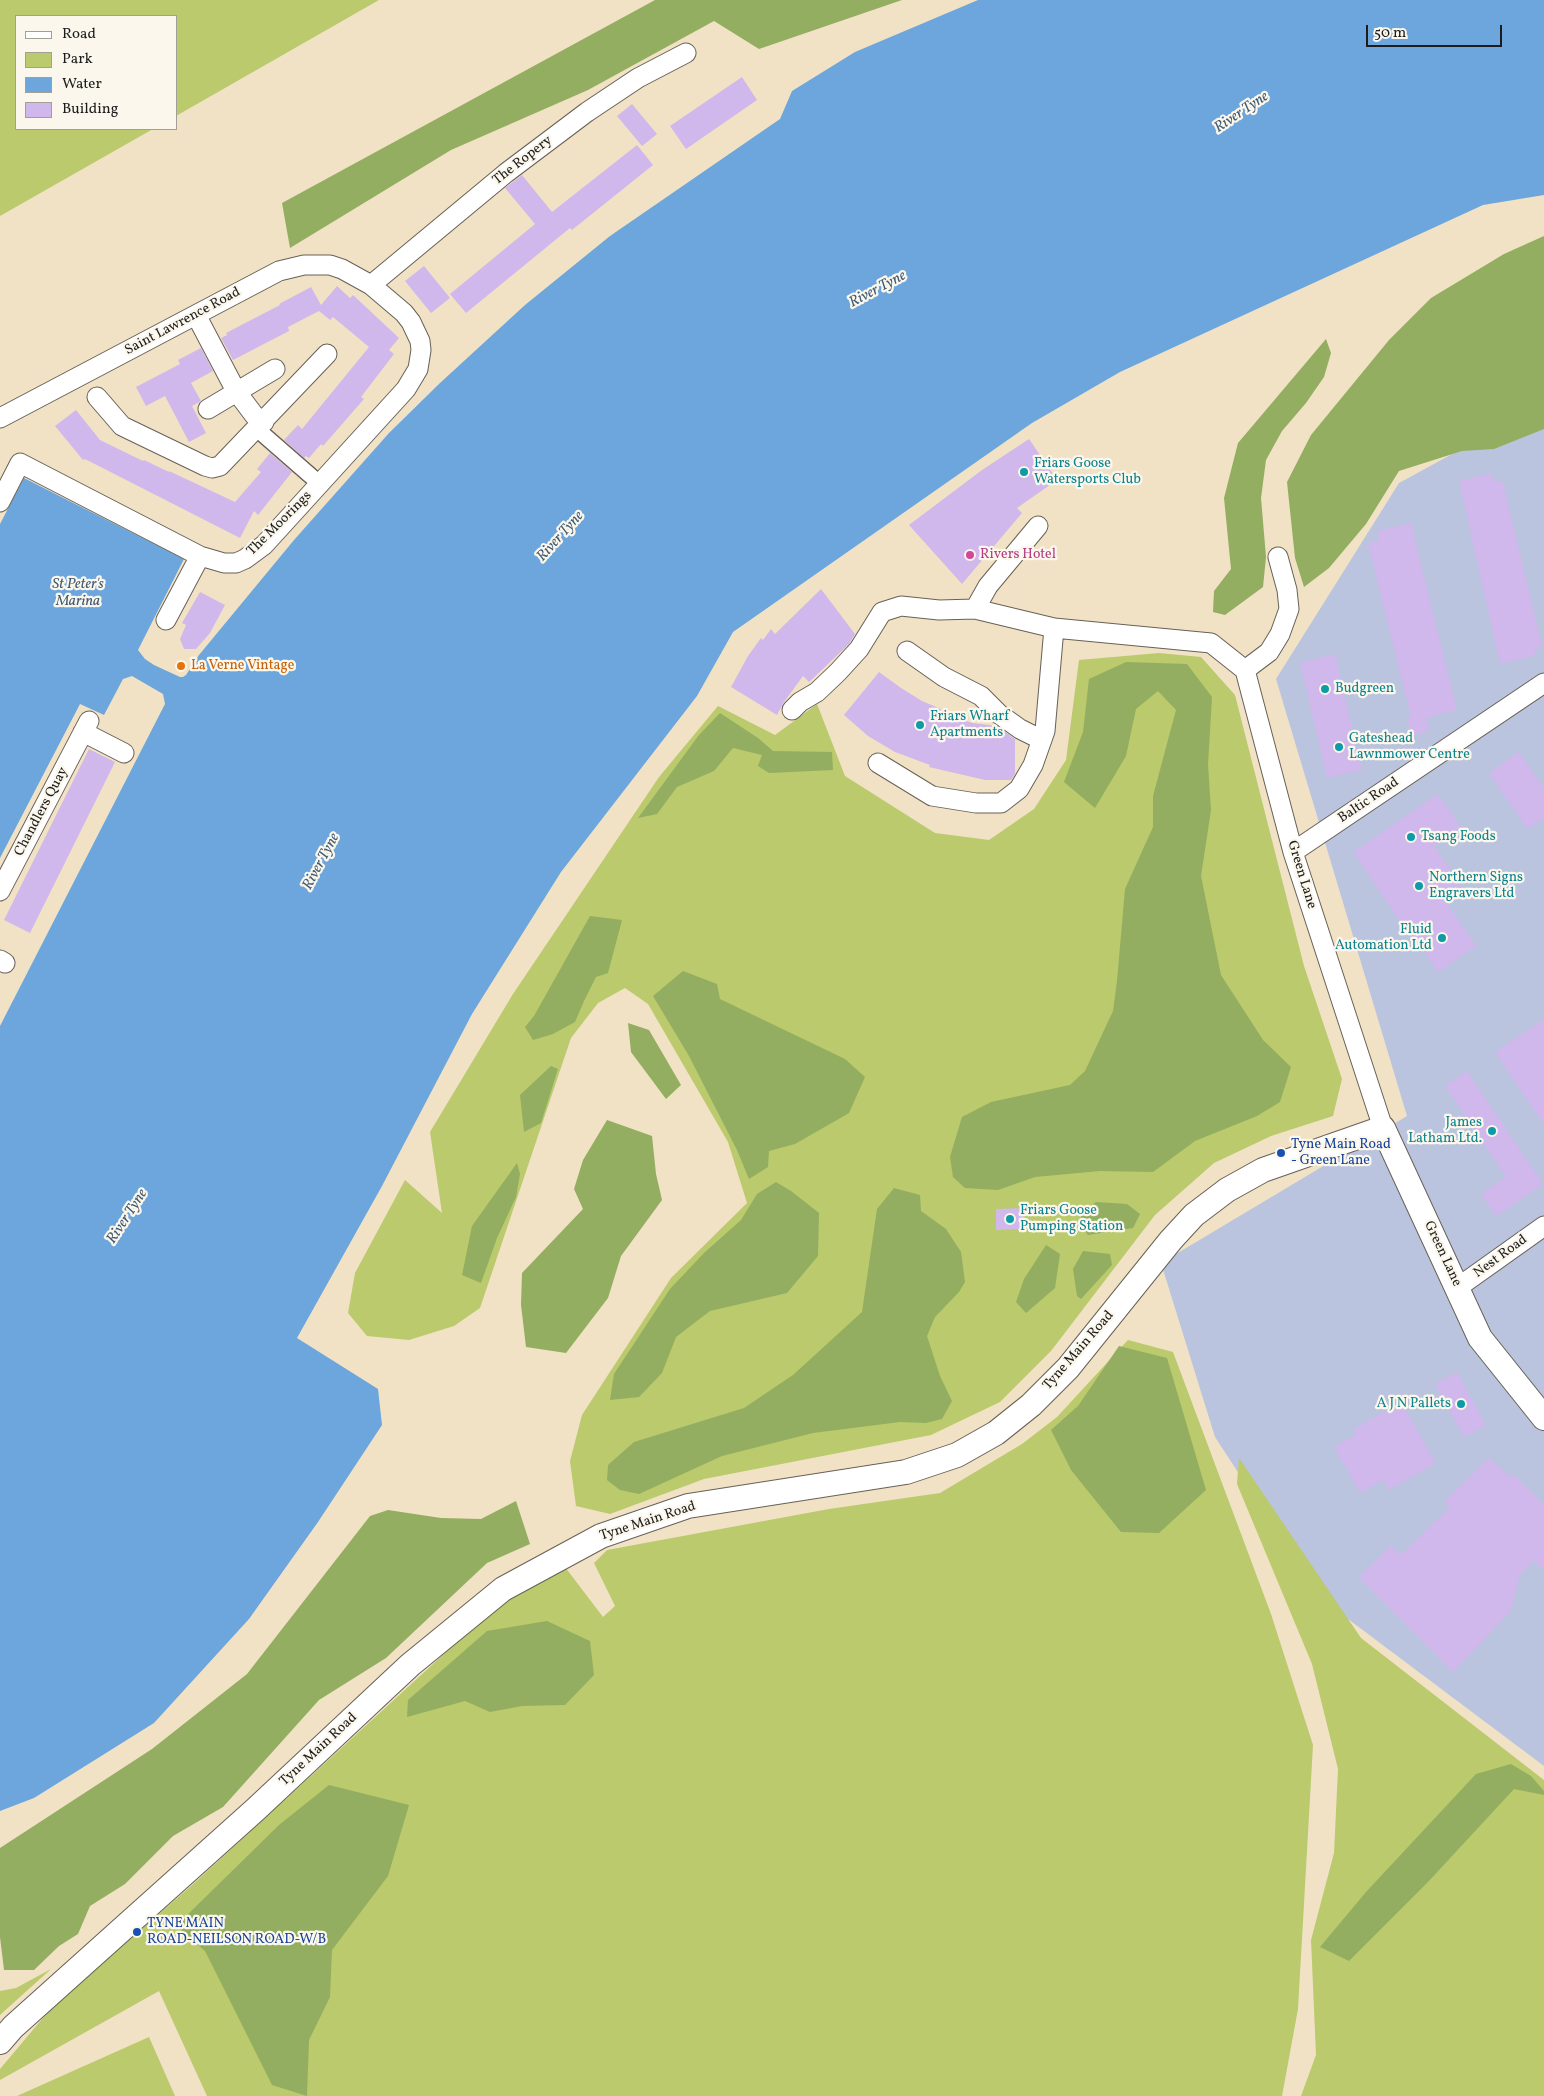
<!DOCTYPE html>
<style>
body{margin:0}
#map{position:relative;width:1544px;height:2096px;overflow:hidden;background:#f1e2c5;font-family:Vollkorn,serif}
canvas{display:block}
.legend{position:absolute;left:15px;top:15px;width:162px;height:115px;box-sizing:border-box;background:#fbf7ec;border:1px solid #a29f99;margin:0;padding:6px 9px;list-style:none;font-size:15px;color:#1c1c1c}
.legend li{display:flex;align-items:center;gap:10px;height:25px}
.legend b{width:25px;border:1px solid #a29f99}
.scale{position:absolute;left:1366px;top:25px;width:136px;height:22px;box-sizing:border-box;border:2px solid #1c1c1c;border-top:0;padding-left:6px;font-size:15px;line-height:18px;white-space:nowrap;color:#1c1c1c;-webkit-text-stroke:4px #fbf7ec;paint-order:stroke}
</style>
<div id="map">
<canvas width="1544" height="2096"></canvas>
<ul class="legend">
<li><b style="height:6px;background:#fff"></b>Road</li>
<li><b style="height:14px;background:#baca6c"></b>Park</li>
<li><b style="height:14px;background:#6ca6dc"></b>Water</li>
<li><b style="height:14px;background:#d0b7ec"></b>Building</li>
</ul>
<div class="scale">50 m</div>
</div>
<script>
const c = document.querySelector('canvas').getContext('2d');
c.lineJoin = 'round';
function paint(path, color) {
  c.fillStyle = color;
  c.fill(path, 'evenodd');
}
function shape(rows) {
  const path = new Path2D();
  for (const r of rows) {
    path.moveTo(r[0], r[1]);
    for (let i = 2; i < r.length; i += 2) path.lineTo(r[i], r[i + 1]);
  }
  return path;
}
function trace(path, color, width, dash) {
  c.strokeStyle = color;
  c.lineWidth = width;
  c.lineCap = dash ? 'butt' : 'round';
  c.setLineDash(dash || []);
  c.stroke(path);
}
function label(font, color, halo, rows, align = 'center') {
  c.font = font + ' Vollkorn,serif';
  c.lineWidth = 4.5;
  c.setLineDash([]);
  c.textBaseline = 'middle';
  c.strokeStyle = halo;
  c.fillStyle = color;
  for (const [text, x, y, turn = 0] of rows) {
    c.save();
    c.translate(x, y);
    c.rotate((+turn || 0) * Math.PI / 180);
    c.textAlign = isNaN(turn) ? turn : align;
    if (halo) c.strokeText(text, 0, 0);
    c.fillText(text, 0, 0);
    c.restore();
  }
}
paint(shape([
 [1544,404,1544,1766,1320,1598,1215,1437,1161,1263,1407,1116,1276,679,1399,483]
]), '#bac4de');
paint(shape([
 [0,0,379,0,176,116,176,16,16,16,16,129,153,129,0,216],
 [1159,653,1201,657,1235,695,1304,966,1342,1079,1333,1116,1271,1136,1214,1163,1155,1215,1051,1351,1000,1402,931,1435,704,1479,610,1514,576,1506,570,1461,582,1415,671,1278,747,1203,728,1142,648,1004,625,988,598,1003,571,1038,480,1308,454,1326,409,1340,367,1336,348,1313,355,1273,405,1180,442,1213,430,1132,513,994,659,777,718,706,775,735,817,704,845,776,935,833,989,840,1034,809,1066,760,1079,660],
 [1128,1340,1173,1352,1271,1614,1313,1745,1298,2009,1282,2096,207,2096,159,1991,0,2080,0,2069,53,2006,191,1886,493,1609,565,1567,603,1617,615,1606,594,1563,607,1550,829,1509,940,1493,1022,1444,1057,1417],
 [1239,1458,1361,1638,1544,1780,1544,2096,1301,2096,1316,2055,1311,1940,1334,1853,1338,1769,1312,1664,1237,1484],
 [51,1969,0,2015,0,1991,16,1988],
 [149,2037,175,2096,17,2096]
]), '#baca6c');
paint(shape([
 [655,0,902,0,759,49,714,21,588,90,451,150,290,248,282,203],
 [1544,236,1544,429,1494,449,1462,451,1399,471,1366,524,1329,568,1304,587,1295,558,1287,482,1311,435,1389,340,1431,298,1504,254],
 [1326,339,1331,353,1324,377,1306,403,1282,431,1266,460,1261,498,1266,557,1263,587,1225,615,1213,612,1214,591,1231,569,1224,498,1238,443],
 [1126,662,1187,664,1212,697,1208,765,1211,810,1201,876,1221,975,1263,1040,1291,1067,1280,1102,1257,1116,1195,1141,1153,1172,1100,1171,1035,1177,998,1190,965,1188,953,1177,950,1157,962,1117,991,1102,1070,1085,1085,1071,1113,1011,1117,981,1125,889,1153,827,1153,796,1176,710,1158,691,1136,709,1126,756,1095,808,1064,782,1083,732,1089,679],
 [720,713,758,738,773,751,832,752,833,770,769,773,758,766,762,755,733,748,714,771,677,787,657,814,638,818,699,735],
 [590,916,622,920,608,973,596,977,584,1001,575,1022,553,1034,533,1040,525,1027,534,1016],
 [683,971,717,984,720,999,845,1059,865,1077,849,1113,795,1144,769,1151,768,1167,749,1179,737,1150,689,1056,653,996],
 [628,1023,649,1030,681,1085,666,1099,631,1052],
 [551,1066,558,1069,541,1123,524,1132,520,1095],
 [607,1120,652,1136,656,1174,662,1200,621,1256,608,1298,566,1353,526,1347,521,1305,522,1273,583,1209,574,1189,583,1160],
 [517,1163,520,1174,516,1197,497,1238,481,1283,462,1275,472,1226],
 [776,1182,791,1191,819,1213,818,1256,787,1293,710,1311,676,1337,662,1373,639,1397,610,1400,614,1374,670,1289,704,1253,741,1220,757,1194],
 [894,1188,920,1195,921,1211,946,1229,961,1252,965,1282,959,1292,935,1317,927,1336,940,1376,952,1401,942,1419,926,1423,900,1422,813,1433,722,1456,639,1494,620,1490,607,1480,608,1465,634,1442,744,1408,793,1375,862,1312,877,1209],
 [1096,1202,1127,1204,1140,1214,1133,1228,1088,1235,1081,1226,1081,1213],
 [1046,1245,1060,1254,1055,1288,1026,1313,1016,1302,1024,1279],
 [1083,1251,1110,1254,1112,1265,1081,1299,1077,1296,1073,1269],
 [1119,1346,1167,1358,1206,1490,1159,1533,1121,1532,1071,1470,1051,1430,1078,1406],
 [516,1501,530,1544,487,1563,386,1658,319,1700,223,1807,173,1836,125,1884,90,1906,78,1934,59,1946,34,1970,4,1970,0,1937,0,1848,152,1749,247,1674,370,1516,388,1510,441,1518,481,1519],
 [547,1621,590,1641,594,1675,565,1705,522,1706,490,1712,465,1701,407,1717,408,1700,487,1631],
 [1511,1764,1531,1776,1544,1791,1544,1795,1514,1789,1428,1882,1349,1961,1320,1947,1366,1892,1476,1774],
 [329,1785,409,1805,388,1876,332,1950,330,1997,309,2040,307,2096,272,2085,205,1951,176,1926,279,1825]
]), '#93ae60');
paint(shape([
 [978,0,1544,0,1544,195,1483,205,1120,372,1032,423,733,632,697,696,561,872,472,1014,382,1186,297,1338,378,1389,382,1425,318,1522,249,1619,154,1723,34,1798,0,1811,0,1026,165,704,163,694,132,676,123,679,104,715,80,704,0,858,0,524,24,478,184,559,138,650,145,659,154,665,180,677,183,677,186,675,199,655,294,540,389,433,440,383,525,305,610,236,780,119,792,91,855,52]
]), '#6ca6dc');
paint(shape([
 [742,77,757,100,686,149,670,126],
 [632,104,657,134,642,146,617,116],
 [637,145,653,165,572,230,570,228,466,313,450,294,535,224,505,188,522,175,552,212],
 [424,266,450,298,431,313,405,281],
 [337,286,350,298,353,295,399,338,389,350,394,354,361,397,364,399,323,446,321,444,309,458,306,456,304,458,284,440,298,425,302,429,369,347,333,317,330,320,319,311,288,327,289,331,233,360,221,338,227,335,226,333,280,305,279,304,311,287,321,305],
 [201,348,213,371,191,383,201,401,192,406,206,433,189,442,165,396,146,406,136,387,180,364,178,360],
 [76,410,100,440,143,461,144,460,169,472,169,471,235,502,261,472,257,469,270,453,292,472,258,515,254,511,240,538,85,459,83,460,55,426],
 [1029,439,1057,480,1017,508,1022,513,962,584,909,525,982,470],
 [1492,473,1494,482,1503,482,1542,646,1537,649,1533,656,1500,664,1459,481],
 [1411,523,1457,710,1426,718,1429,731,1411,736,1407,718,1411,717,1368,543,1380,540,1377,531],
 [821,589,855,634,849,644,809,682,803,676,784,702,777,715,731,687,748,656,761,638,763,640,771,629,775,634],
 [200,592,225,605,210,633,196,649,184,649,180,639,186,625,182,623],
 [1335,654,1362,770,1327,778,1300,663],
 [879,672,901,688,922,701,941,709,939,714,973,723,997,726,1015,739,1015,774,1011,780,985,780,929,767,930,765,895,752,868,736,844,715],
 [89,749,115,762,30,933,4,920],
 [1519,752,1544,789,1544,818,1527,829,1489,773],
 [1438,794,1461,827,1434,846,1461,885,1443,898,1476,946,1438,972,1405,924,1403,926,1353,852],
 [1544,1019,1544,1125,1495,1052],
 [1467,1071,1543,1184,1496,1216,1481,1194,1506,1177,1445,1086],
 [1023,1208,1024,1229,996,1230,996,1209],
 [1457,1372,1486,1425,1464,1437,1435,1384],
 [1401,1402,1436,1463,1389,1490,1383,1480,1360,1493,1334,1447,1357,1434,1354,1429],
 [1489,1458,1509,1476,1513,1474,1544,1505,1544,1571,1534,1561,1520,1575,1510,1612,1453,1672,1359,1578,1391,1545,1401,1555,1450,1507,1445,1501]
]), '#d0b7ec');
const pedestrian = shape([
 [257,429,320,484]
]);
const minor = shape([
 [371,285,506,173,587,112,638,78,686,53],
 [196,315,236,391,254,415,264,422],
 [97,397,122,426,205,466,212,468,220,466,327,354],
 [208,409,275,369],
 [0,418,279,271,304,265,330,265,342,269,371,285,404,313,411,322,420,341,421,350,418,369,406,389,264,545,245,559,236,563,224,563,200,556,20,463,0,502],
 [975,609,988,586,1038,526],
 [166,620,200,556],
 [907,651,944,677,981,696,999,714,1020,729,1042,740],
 [1245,670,1269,652,1280,634,1289,609,1287,590,1278,557],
 [792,710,800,702,817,692,838,672,859,649,882,612,901,606,939,610,975,609,1054,628,1211,643,1245,670,1293,852,1383,1128],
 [83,732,124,753],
 [878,763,932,796,976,803,1001,803,1019,789,1033,765,1045,731,1054,628],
 [1293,852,1544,683],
 [0,891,89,721],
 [0,960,5,963],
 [1457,1288,1544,1226]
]);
const tertiary = shape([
 [0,2042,13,2027,255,1810,410,1665,503,1589,601,1536,688,1506,906,1472,957,1455,996,1433,1031,1405,1068,1368,1171,1240,1194,1215,1227,1190,1263,1170,1383,1128,1480,1338,1544,1418]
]);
trace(pedestrian, '#676157', 18);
trace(minor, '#676157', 21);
trace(tertiary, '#676157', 26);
trace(pedestrian, '#fff', 15);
trace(minor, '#fff', 19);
trace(tertiary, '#fff', 24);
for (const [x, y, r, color] of [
 [1024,472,5,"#0f9aa8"],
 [970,555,5,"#d1479c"],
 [181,666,5,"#e8710a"],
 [1325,689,5,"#0f9aa8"],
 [920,725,5,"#0f9aa8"],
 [1339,747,5,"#0f9aa8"],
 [1411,837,5,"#0f9aa8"],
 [1419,886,5,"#0f9aa8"],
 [1442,938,5,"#0f9aa8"],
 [1492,1131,5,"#0f9aa8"],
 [1281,1153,5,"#1a4fb4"],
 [1010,1219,5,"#0f9aa8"],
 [1461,1404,5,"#0f9aa8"],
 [137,1932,5,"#1a4fb4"]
]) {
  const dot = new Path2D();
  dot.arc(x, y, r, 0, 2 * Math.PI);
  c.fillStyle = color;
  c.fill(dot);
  trace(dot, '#fbf7ec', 2);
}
label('14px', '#1c1c1c', '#fbf7ec', [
 ["The Ropery",523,161,-38],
 ["Saint Lawrence Road",183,322,-28],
 ["The Moorings",280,524,-45],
 ["Baltic Road",1369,801,-34],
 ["Chandlers Quay",42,812,-62],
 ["Green Lane",1301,875,73],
 ["Green Lane",1442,1254,65],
 ["Nest Road",1501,1257,-36],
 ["Tyne Main Road",1079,1351,-49],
 ["Tyne Main Road",648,1522,-18],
 ["Tyne Main Road",319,1750,-43]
]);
label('14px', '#0d838f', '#fbf7ec', [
 ["Friars Goose",1034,464],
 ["Watersports Club",1034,480],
 ["Budgreen",1335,689],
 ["Friars Wharf",930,717],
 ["Apartments",930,733],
 ["Gateshead",1349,739],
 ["Lawnmower Centre",1349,755],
 ["Tsang Foods",1421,837],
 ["Northern Signs",1429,878],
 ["Engravers Ltd",1429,894],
 ["Fluid",1432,930,"right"],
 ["Automation Ltd",1432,946,"right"],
 ["James",1482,1123,"right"],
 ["Latham Ltd.",1482,1139,"right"],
 ["Friars Goose",1020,1211],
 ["Pumping Station",1020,1227],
 ["A J N Pallets",1451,1404,"right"]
], 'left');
label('14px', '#b23c85', '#fbf7ec', [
 ["Rivers Hotel",980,555]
], 'left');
label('14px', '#c56008', '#fbf7ec', [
 ["La Verne Vintage",191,666]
], 'left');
label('14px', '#164399', '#fbf7ec', [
 ["Tyne Main Road",1291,1145],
 ["- Green Lane",1291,1161],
 ["TYNE MAIN",147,1924],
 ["ROAD-NEILSON ROAD-W/B",147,1940]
], 'left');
label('italic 15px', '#405a72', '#fbf7ec', [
 ["River Tyne",1242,113,-34],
 ["River Tyne",878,290,-28],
 ["River Tyne",561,537,-48],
 ["St Peter's",78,585],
 ["Marina",78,602],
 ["River Tyne",322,862,-62],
 ["River Tyne",128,1217,-57]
]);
</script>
